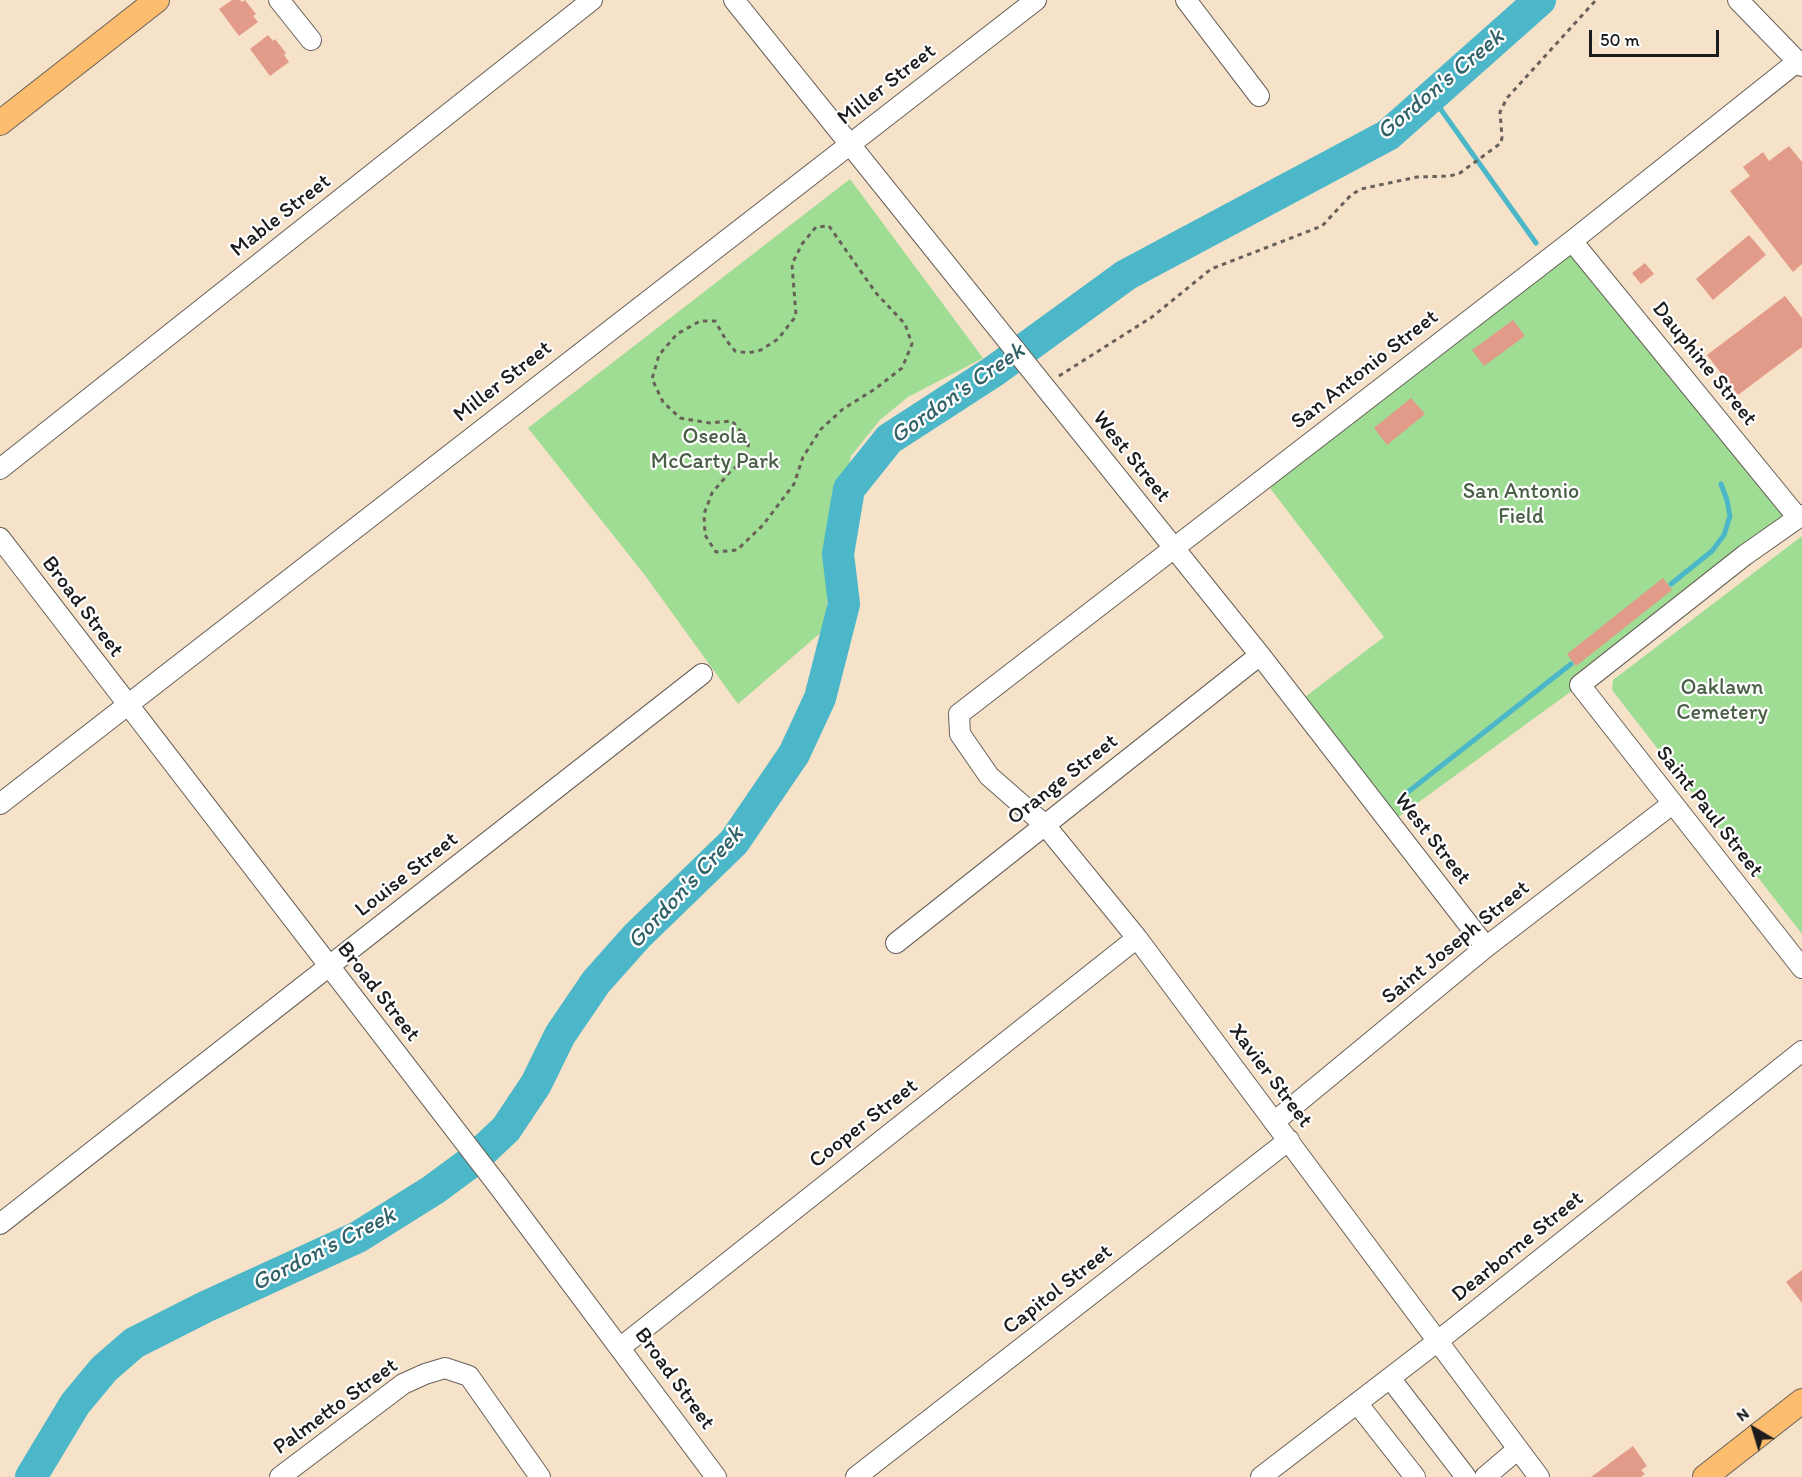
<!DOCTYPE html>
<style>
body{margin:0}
#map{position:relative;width:1802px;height:1477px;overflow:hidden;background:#f6e2c9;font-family:Itim,sans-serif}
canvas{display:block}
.north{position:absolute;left:1724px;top:1399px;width:60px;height:60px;-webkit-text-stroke:4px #fff;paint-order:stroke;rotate:322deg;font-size:16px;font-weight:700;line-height:24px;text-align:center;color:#1c1c1c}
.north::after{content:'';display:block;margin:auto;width:21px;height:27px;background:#1c1c1c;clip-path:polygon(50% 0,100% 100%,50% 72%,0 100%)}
.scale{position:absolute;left:1589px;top:30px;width:130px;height:27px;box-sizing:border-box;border:3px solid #1c1c1c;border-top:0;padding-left:8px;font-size:18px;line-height:21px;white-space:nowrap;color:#1c1c1c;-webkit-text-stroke:4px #fff;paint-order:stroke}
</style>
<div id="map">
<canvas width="1802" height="1477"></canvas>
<div class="north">N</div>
<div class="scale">50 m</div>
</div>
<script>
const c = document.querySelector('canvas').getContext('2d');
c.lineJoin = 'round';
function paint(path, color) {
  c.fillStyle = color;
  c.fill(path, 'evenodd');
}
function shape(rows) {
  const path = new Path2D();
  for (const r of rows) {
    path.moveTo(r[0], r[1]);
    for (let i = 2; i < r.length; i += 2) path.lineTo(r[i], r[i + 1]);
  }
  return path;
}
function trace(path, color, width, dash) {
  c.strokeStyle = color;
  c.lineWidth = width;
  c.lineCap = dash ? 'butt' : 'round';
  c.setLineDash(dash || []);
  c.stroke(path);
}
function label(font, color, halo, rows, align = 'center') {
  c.font = font + ' Itim,sans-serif';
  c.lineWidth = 4.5;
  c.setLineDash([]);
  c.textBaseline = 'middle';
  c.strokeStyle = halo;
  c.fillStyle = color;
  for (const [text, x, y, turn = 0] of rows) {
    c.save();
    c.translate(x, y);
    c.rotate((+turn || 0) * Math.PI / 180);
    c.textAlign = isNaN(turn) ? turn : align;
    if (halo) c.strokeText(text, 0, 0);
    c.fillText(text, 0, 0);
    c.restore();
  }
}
paint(shape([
 [850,179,983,358,908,397,880,420,851,456,846,479,837,500,828,528,826,562,829,582,825,629,738,704,644,574,528,428],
 [1572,241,1798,518,1580,685,1390,823,1297,703,1384,637,1263,479],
 [1802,536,1802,934,1612,690,1613,680]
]), '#9edd93');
trace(shape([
 [1432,97,1536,243],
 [1671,584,1712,551,1724,535,1730,516,1727,500,1721,484],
 [1399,799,1571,664]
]), '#4cb7c8', 5);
trace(shape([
 [31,1477,75,1404,104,1369,134,1343,205,1307,358,1237,433,1190,471,1162,506,1129,536,1084,560,1035,596,982,637,936,734,842,794,754,820,698,844,604,838,554,849,489,889,439,994,371,1126,275,1388,135,1540,0]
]), '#4cb7c8', 32);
paint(shape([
 [232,0,240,0,242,2,245,0,256,14,253,16,258,22,239,36,219,9],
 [268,35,273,41,275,39,286,53,284,55,289,62,270,76,250,49],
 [1789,146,1802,162,1802,264,1793,272,1730,191,1750,176,1743,167,1763,152,1769,161],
 [1749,235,1766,255,1713,300,1696,279],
 [1645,263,1654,274,1641,284,1632,273],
 [1785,296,1802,318,1802,347,1738,395,1707,355],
 [1513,320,1525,336,1484,366,1472,350],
 [1411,398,1425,414,1387,445,1374,428],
 [1663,578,1672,590,1576,666,1567,654],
 [1802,1270,1802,1303,1786,1282],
 [1633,1446,1647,1466,1641,1470,1645,1474,1641,1477,1591,1477]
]), '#e29a89');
const minor = shape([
 [279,0,311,40],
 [734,0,1260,655,1486,947],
 [1186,0,1259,96],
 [1738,0,1802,66],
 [1572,241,1798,518],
 [0,469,592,0],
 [1802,515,1745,555,1580,685,1802,968],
 [0,538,500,1188,716,1477],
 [0,804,1036,0],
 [896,943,1260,655],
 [1274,1122,1486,947,1672,804],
 [0,1224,702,674],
 [621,1347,1137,938],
 [1390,1378,1466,1477],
 [1357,1403,1415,1477],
 [280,1477,403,1384,425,1374,445,1368,469,1376,540,1477],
 [856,1477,1289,1140],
 [1261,1477,1438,1341,1802,1051],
 [1485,1477,1518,1449],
 [1539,1477,1137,938,1045,825,989,776,960,734,959,714,1572,241,1798,61]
]);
const major = shape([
 [0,123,157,0],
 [1705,1477,1802,1401]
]);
trace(minor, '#686159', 22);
trace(major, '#686159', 26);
trace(shape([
 [829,226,876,293,905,324,912,344,902,368,875,389,843,409,821,429,803,457,794,484,763,525,737,550,716,552,705,535,704,514,712,493,729,473,746,458,749,441,732,421,710,423,680,418,663,402,652,379,659,355,677,334,700,321,715,321,726,340,735,351,748,353,761,350,778,339,796,316,792,264,802,244,816,227,829,226],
 [1059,376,1152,317,1211,269,1322,226,1351,195,1361,189,1417,177,1450,176,1460,173,1501,143,1502,137,1500,112,1507,98,1596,0]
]), '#686159', 3, [4.5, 4.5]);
trace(minor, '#fff', 20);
trace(major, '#fcbd6f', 24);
label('22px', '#1c1c1c', '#fff', [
 ["Miller Street",887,85,-38],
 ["Mable Street",281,216,-38],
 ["Dauphine Street",1704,364,51],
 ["San Antonio Street",1365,370,-38],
 ["Miller Street",503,382,-38],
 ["West Street",1131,457,51],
 ["Broad Street",82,607,53],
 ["Orange Street",1063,780,-38],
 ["Saint Paul Street",1709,812,52],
 ["West Street",1432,839,52],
 ["Louise Street",407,875,-38],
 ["Saint Joseph Street",1456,943,-39],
 ["Broad Street",378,992,52],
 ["Xavier Street",1270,1076,53],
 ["Cooper Street",864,1124,-38],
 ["Dearborne Street",1518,1247,-39],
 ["Capitol Street",1058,1290,-38],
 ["Broad Street",674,1379,54],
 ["Palmetto Street",336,1407,-36]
]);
label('22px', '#4a6046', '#fff', [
 ["Oseola",715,437],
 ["McCarty Park",715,462],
 ["San Antonio",1521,492],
 ["Field",1521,517],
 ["Oaklawn",1722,688],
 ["Cemetery",1722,713]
]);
label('italic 24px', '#326269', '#fff', [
 ["Gordon's Creek",1441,85,-40],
 ["Gordon's Creek",958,394,-35],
 ["Gordon's Creek",686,888,-47],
 ["Gordon's Creek",324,1250,-27]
]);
</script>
